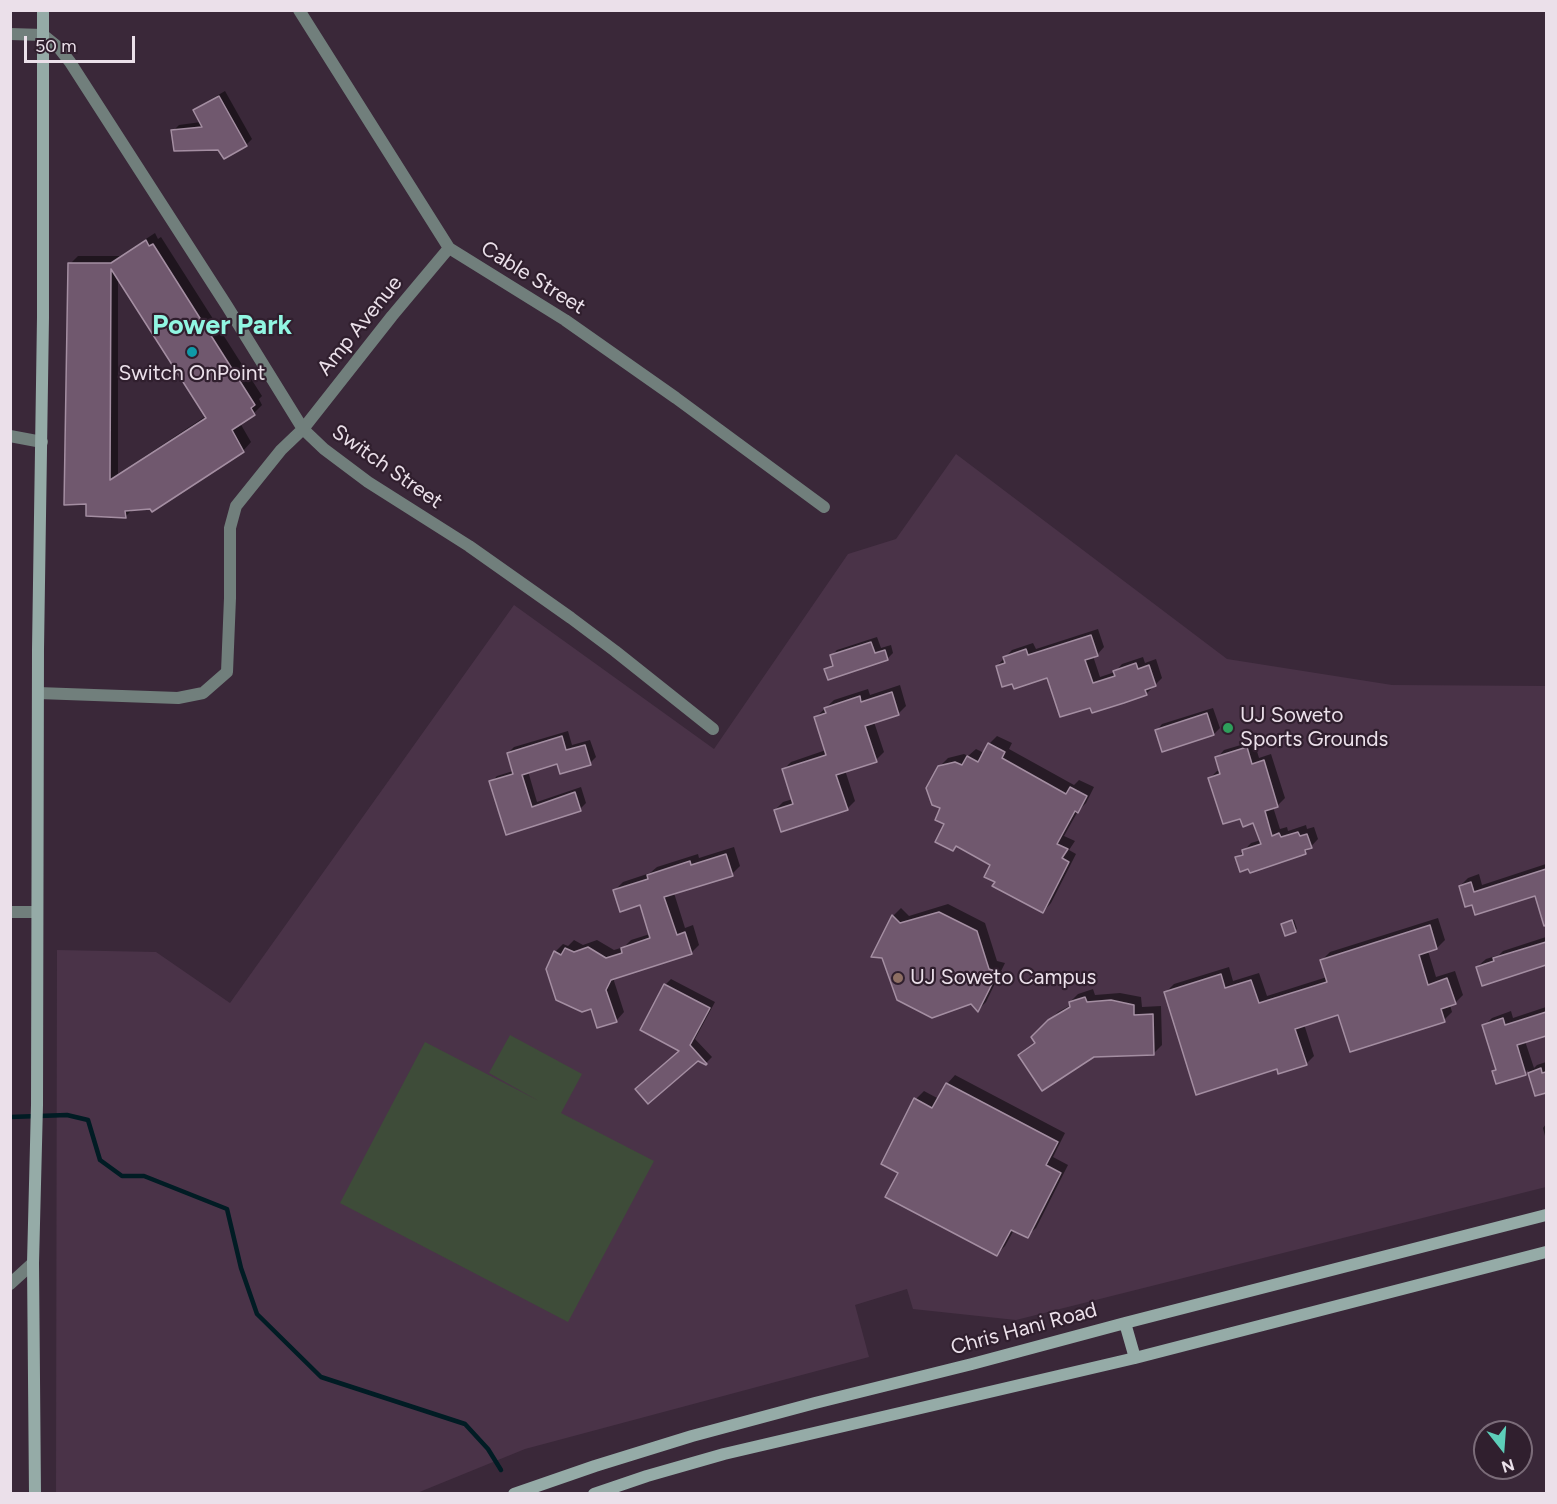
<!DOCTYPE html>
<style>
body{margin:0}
#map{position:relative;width:1557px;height:1504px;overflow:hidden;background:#3a2839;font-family:Figtree,sans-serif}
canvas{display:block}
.frame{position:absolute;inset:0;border:12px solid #ebe0ea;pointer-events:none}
.north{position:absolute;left:1473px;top:1420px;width:60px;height:60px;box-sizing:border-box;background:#301f2e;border:2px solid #7b6c79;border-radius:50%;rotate:163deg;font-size:16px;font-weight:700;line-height:24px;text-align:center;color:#ebe0ea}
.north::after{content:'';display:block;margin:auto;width:21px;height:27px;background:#5dceb9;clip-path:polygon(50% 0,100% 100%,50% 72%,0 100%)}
.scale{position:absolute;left:24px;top:36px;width:111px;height:27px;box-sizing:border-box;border:3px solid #ebe0ea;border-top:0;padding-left:8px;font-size:18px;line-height:21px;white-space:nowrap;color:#ebe0ea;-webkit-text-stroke:4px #301f2e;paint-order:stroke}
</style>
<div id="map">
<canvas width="1557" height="1504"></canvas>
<div class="frame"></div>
<div class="north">N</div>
<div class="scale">50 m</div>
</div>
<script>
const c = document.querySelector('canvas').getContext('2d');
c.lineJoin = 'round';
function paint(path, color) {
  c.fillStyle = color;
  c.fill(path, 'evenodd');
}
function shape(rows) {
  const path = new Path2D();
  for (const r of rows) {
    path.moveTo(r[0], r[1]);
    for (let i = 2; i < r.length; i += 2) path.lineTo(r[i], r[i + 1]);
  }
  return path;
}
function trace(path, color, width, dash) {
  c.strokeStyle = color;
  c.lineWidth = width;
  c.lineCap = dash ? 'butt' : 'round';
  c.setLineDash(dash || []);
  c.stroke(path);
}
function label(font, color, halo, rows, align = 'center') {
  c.font = font + ' Figtree,sans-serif';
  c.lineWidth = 4.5;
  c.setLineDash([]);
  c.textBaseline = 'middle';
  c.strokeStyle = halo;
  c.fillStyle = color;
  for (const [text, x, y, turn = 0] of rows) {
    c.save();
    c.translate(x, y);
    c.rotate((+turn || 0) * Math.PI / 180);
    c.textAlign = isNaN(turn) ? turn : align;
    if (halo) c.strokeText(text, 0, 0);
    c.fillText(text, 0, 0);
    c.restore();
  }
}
paint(shape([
 [956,454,1227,659,1392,685,1546,686,1546,1187,1016,1320,913,1309,907,1289,855,1305,869,1357,525,1449,417,1493,56,1494,57,950,156,952,230,1003,514,605,714,749,848,554,896,539]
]), '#4a3348');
paint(shape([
 [510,1035,582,1074,561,1113,654,1161,568,1322,340,1203,425,1042,539,1101,489,1073]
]), '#3e4c39');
paint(shape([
 [225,91,252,139,246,145,219,148,173,131,179,125,201,122,195,110,201,105],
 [155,233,158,239,161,237,262,396,259,399,262,405,254,413,240,423,251,442,243,451,151,508,133,509,125,517,87,515,70,264,78,256,120,256],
 [118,278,206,416,118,474],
 [1098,629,1104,647,1097,655,1093,656,1100,677,1115,672,1122,664,1143,657,1145,663,1156,659,1162,678,1146,694,1091,706,1048,676,997,666,1012,650,1033,643,1036,649],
 [877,637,881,648,891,645,893,653,887,659,826,670,834,663,831,656,837,650],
 [900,685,906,706,898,714,874,722,884,752,876,760,845,770,855,801,847,809,775,810,783,802,793,799,783,770,791,762,826,750,816,717,834,700,868,689,870,695],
 [1213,708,1220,728,1214,734,1157,730,1162,724],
 [568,731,572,745,590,740,596,757,590,763,558,762,528,771,537,802,581,787,586,803,580,809,507,833,491,782,497,776,513,771,508,753,514,747],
 [997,736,1012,743,1009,749,1074,785,1079,780,1094,787,1086,803,1078,811,1064,836,1075,841,1069,850,1076,854,1051,903,1043,912,997,882,992,865,957,845,953,849,947,824,942,807,939,767,948,758,964,754,968,756,976,749,984,753,989,744],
 [1254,741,1259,758,1271,754,1285,798,1278,805,1273,807,1280,829,1287,827,1288,831,1306,825,1307,829,1314,827,1318,839,1305,853,1237,858,1251,843,1261,840,1254,821,1241,817,1210,778,1217,771,1221,770,1217,758,1224,750],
 [734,847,740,866,732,874,674,893,685,928,693,925,699,945,691,953,615,977,614,981,624,1012,616,1021,592,1007,555,952,563,944,568,946,574,940,583,945,597,940,614,950,624,947,631,940,650,934,641,904,615,890,623,882,650,873,657,867,698,854,699,858],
 [1546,864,1546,928,1535,894,1473,903,1460,886,1468,878,1479,874,1482,885],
 [948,904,985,923,997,961,1005,963,986,1002,978,1010,972,1003,884,957,873,956,893,916,901,908,909,916],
 [1438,918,1445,940,1437,948,1428,951,1436,977,1455,971,1463,995,1455,1003,1450,1005,1452,1012,1444,1020,1339,1014,1304,1024,1314,1056,1306,1064,1278,1067,1166,992,1174,984,1229,967,1233,981,1259,973,1267,996,1327,977,1322,960,1330,952],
 [1294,920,1297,929,1295,930,1284,923],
 [1546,937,1546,963,1483,984,1477,967,1486,959,1499,955,1503,951],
 [671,979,715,1002,695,1039,712,1057,706,1063,681,1050,665,985],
 [1093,989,1095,995,1120,993,1141,997,1142,1007,1161,1006,1162,1045,1154,1053,1020,1055,1036,1042,1033,1037,1058,1012,1071,1005,1070,1002,1078,994],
 [1546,1007,1546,1033,1525,1041,1534,1068,1537,1065,1546,1062,1546,1091,1536,1095,1528,1070,1525,1073,1494,1072,1497,1068,1484,1026,1492,1018,1511,1011,1513,1018],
 [955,1075,1065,1133,1053,1157,1068,1165,1036,1228,1027,1236,1014,1230,1005,1246,997,1254,900,1172,916,1099,924,1091,939,1099,947,1084],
 [1546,1124,1546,1140,1543,1128]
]), '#0007');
trace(shape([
 [10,1117,67,1115,88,1120,100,1160,122,1176,144,1176,227,1209,241,1268,257,1314,321,1377,465,1424,488,1449,501,1470]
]), '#011c24', 4.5);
const building = shape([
 [219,96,247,146,224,159,218,150,174,151,171,130,202,127,193,110,219,96],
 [146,240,149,246,153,244,255,405,251,408,255,415,232,430,244,452,152,512,150,509,125,511,126,518,86,516,86,504,64,505,68,263,111,263,146,240],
 [111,269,206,418,110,480,111,269],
 [1091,635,1098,656,1085,660,1093,683,1115,676,1113,671,1136,663,1138,669,1149,665,1156,686,1145,690,1147,695,1124,703,1092,713,1090,708,1060,717,1047,678,1014,689,1012,684,1002,687,996,666,1005,663,1003,657,1026,649,1028,655,1091,635],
 [871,642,875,653,885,650,888,660,828,680,824,669,833,666,830,655,871,642],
 [892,692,899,715,865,726,877,762,836,775,848,810,781,832,774,810,793,804,782,769,826,755,814,717,826,713,824,708,860,696,861,702,892,692],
 [1207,713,1214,735,1162,752,1155,730,1207,713],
 [562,736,566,750,585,745,591,765,560,774,557,764,522,775,532,807,575,792,581,811,506,835,489,781,513,774,507,753,562,736],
 [988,743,1005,752,1002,758,1066,794,1070,787,1087,796,1078,813,1075,811,1057,844,1068,849,1062,858,1069,862,1043,913,992,886,995,882,984,877,990,865,956,846,953,851,935,842,944,824,935,820,940,808,932,805,926,788,938,766,955,762,962,765,967,756,978,762,988,743],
 [1247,747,1252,764,1264,760,1278,807,1265,811,1272,836,1279,833,1281,837,1298,832,1300,836,1307,834,1312,848,1305,850,1306,854,1250,873,1248,869,1240,872,1235,857,1243,855,1242,850,1261,844,1253,823,1243,827,1240,819,1223,824,1208,778,1220,774,1215,757,1247,747],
 [726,854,733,876,664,897,677,935,685,932,692,954,611,980,606,990,617,1022,597,1028,591,1009,582,1012,556,1000,546,969,554,951,561,955,565,948,574,952,588,947,606,958,622,953,621,948,650,938,640,905,620,912,613,890,648,879,647,875,690,861,691,865,726,854],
 [1546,869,1546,925,1544,926,1535,896,1475,915,1472,905,1465,907,1459,886,1471,882,1474,892,1546,869],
 [939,912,977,931,989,969,998,972,978,1012,971,1004,932,1018,897,1000,882,958,871,957,892,915,900,923,939,912],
 [1292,920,1296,932,1285,936,1281,924,1292,920],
 [1430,925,1437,949,1419,955,1428,985,1447,978,1456,1004,1441,1009,1445,1022,1350,1052,1338,1015,1295,1029,1307,1065,1278,1074,1277,1069,1196,1095,1164,992,1221,974,1225,988,1251,980,1259,1003,1327,982,1320,960,1430,925],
 [1546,942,1546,965,1482,986,1476,967,1494,961,1493,958,1546,942],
 [664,984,710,1008,690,1045,707,1064,706,1065,698,1061,648,1104,635,1089,679,1051,640,1030,664,984],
 [1085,997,1087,1002,1111,1000,1134,1005,1134,1015,1153,1014,1154,1055,1094,1057,1042,1091,1018,1055,1035,1043,1031,1037,1048,1020,1070,1007,1069,1002,1085,997],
 [1546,1012,1546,1036,1517,1045,1526,1075,1496,1084,1492,1071,1496,1070,1482,1025,1503,1018,1505,1025,1546,1012],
 [1541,1068,1542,1073,1546,1072,1546,1093,1535,1096,1528,1073,1541,1068],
 [946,1083,1058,1142,1046,1165,1061,1173,1028,1238,1011,1230,997,1256,885,1197,898,1173,881,1164,914,1098,932,1108,946,1083]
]);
paint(building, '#70586e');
trace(building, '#a48ea2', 1.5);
trace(shape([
 [299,10,449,248,565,320,676,398,824,507],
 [10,34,43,35,59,48,70,62,227,306,303,429,324,449,368,482,469,546,571,618,615,651,713,729],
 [10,436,42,442],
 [38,693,178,698,203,693,227,672,230,598,230,528,236,506,281,450,303,429,392,316,449,248],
 [10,912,37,912],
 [10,1284,33,1263]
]), '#717f7c', 12);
trace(shape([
 [1125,1323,1135,1358],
 [35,1494,33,1263,37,1105,38,649,43,317,43,10],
 [514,1494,595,1466,692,1436,815,1403,972,1364,1125,1323,1546,1215],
 [594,1494,647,1476,724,1454,1135,1358,1546,1252]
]), '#95aba7', 12);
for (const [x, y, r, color] of [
 [192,352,6,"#0f9aa8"],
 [1228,728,6,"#2e9e5b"],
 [898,978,6,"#8d6e63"]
]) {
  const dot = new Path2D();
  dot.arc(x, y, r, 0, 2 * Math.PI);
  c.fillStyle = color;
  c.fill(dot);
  trace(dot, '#301f2e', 2);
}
label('21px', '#ebe0ea', '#301f2e', [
 ["Cable Street",533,278,32],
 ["Amp Avenue",360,326,-51],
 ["Switch Street",387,467,35],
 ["Chris Hani Road",1024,1329,-15]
]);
label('21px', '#ebe0ea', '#301f2e', [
 ["Switch OnPoint",192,374,"center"],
 ["UJ Soweto",1240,716],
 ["Sports Grounds",1240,740],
 ["UJ Soweto Campus",910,978]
], 'left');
label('bold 27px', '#91f6e2', '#301f2e', [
 ["Power Park",222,326]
]);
</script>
